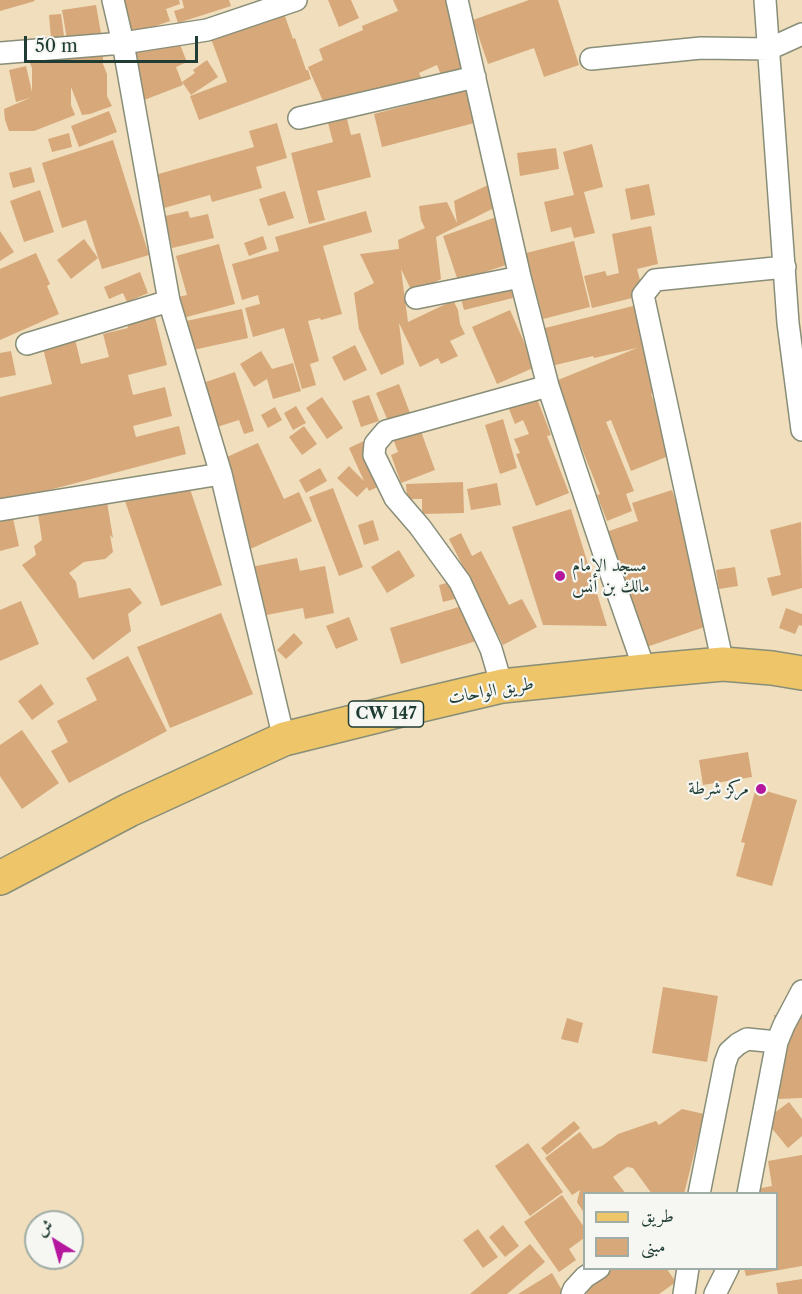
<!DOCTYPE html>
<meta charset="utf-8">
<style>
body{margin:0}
#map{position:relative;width:802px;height:1294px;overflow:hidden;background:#f0debd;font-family:"Libre Caslon Text",Amiri,serif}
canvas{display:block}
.legend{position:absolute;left:583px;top:1192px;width:195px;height:78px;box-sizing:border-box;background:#f6f6f2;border:2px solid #a0aca6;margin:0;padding:8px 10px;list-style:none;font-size:18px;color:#1f3d34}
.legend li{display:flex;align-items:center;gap:12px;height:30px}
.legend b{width:30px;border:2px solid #a0aca6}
.north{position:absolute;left:24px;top:1210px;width:60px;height:60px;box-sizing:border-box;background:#f6f6f2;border:2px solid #a0aca6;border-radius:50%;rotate:323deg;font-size:16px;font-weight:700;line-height:24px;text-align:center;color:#1f3d34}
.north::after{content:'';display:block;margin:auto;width:21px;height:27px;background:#b5179e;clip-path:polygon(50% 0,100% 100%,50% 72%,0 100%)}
.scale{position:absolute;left:24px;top:36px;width:174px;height:27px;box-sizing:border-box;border:3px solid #1f3d34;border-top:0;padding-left:8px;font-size:18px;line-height:21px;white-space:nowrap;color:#1f3d34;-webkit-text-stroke:4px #f6f6f2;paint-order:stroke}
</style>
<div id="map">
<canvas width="802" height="1294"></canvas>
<ul class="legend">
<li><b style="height:8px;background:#eec569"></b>طريق</li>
<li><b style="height:16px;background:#d7a87a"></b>مبنى</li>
</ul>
<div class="north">ش</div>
<div class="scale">50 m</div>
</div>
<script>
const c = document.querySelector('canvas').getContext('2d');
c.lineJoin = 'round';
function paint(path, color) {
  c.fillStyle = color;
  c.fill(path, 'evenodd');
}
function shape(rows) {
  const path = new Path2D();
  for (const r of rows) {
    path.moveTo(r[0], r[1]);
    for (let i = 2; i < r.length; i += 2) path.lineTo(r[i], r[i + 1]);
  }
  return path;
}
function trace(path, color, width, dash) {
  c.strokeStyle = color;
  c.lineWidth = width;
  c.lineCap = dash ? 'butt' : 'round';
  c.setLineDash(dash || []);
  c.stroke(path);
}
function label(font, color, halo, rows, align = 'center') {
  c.font = font + ' "Libre Caslon Text",Amiri,serif';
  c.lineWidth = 4.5;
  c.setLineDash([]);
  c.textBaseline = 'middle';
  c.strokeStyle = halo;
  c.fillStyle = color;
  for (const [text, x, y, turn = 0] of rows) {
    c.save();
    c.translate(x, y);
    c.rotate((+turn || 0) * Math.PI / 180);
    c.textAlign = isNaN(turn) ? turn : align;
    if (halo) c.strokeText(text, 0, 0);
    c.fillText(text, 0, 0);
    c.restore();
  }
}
paint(shape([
 [0,0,34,0,35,1,0,11],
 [119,0,179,0,180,4,166,9,170,21,130,35],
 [182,0,229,0,231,6,178,23,174,11,184,8],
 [328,0,351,0,359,18,339,27],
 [393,0,456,0,476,71,445,85,437,65,419,73,424,84,330,117,308,67,323,60,319,49,363,30,362,26,398,11],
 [529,0,558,0,579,65,544,77,534,48,488,64,473,20],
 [280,2,293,39,295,38,306,70,308,70,311,79,199,120,190,96,227,82,210,36],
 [96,5,101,33,67,39,62,10],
 [61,14,64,36,51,38,49,15],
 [175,32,187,62,176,67,183,85,139,102,124,64,138,59,134,49],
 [103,50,103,64,107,74,107,96,112,106,90,114,82,115,71,87,71,105,75,115,34,131,9,131,5,120,4,109,30,98,16,102,9,70,26,66,32,92,32,68,25,51],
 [207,60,218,77,191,95,182,82,195,73,193,70],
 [474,88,482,121,382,147,374,114],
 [109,111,117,132,79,147,71,126],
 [347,119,351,135,360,133,371,177,317,191,325,220,309,224,291,153,333,142,328,123],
 [277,123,287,158,256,167,262,188,212,202,210,195,164,208,155,175,254,147,249,131],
 [69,133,72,147,52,152,48,139],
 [113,140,149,255,102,269,86,220,62,228,42,163],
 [592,144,603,187,584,192,595,233,574,238,571,227,551,232,544,202,574,195,563,152],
 [556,148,559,169,520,176,517,153],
 [31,167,35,182,13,188,9,173],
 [649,184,655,215,631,220,625,189],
 [488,185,498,206,436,237,441,279,413,294,401,269,408,322,450,302,449,292,458,310,460,324,465,334,450,341,458,356,441,364,438,358,420,367,399,323,404,364,381,375,359,329,354,293,374,283,360,254,399,249,398,240,425,228,421,220,419,206,447,202,457,223,454,201],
 [40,190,54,232,24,242,10,201],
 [285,191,294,218,268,226,259,199],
 [188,211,190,218,208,214,214,238,172,248,165,216],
 [366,211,372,232,323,246,342,314,321,320,320,318,308,321,319,361,310,364,316,385,302,389,284,328,253,337,245,308,260,304,258,295,242,300,232,264,279,251,275,237],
 [499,216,515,262,458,281,443,236],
 [651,226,658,264,637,269,644,295,592,308,584,276,605,271,607,276,619,273,612,234],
 [0,231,14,252,0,261],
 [263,236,267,249,249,256,244,243],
 [84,239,98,258,71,279,57,260],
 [574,241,590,307,543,319,526,253],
 [219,244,235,304,183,318,178,297,187,295,176,256],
 [36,253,50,284,47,286,59,314,0,340,0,269],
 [140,272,148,293,127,302,123,293,109,299,104,287],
 [508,275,513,298,464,310,458,287],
 [645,303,655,343,642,346,660,391,651,394,668,436,681,451,631,471,611,420,606,422,634,491,626,494,632,511,607,521,597,495,600,494,566,409,548,384,637,348,594,358,593,356,547,367,537,330],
 [152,305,167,365,128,375,133,395,165,387,172,416,133,426,136,437,179,426,186,454,0,503,0,397,52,384,43,348,75,339,81,364,109,357,103,334,128,328,124,312],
 [242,309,248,338,193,350,186,321],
 [510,310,535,367,497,384,472,327],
 [355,345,367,370,344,381,332,357],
 [11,351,16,375,0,378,0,353],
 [261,351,272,369,293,363,301,391,273,399,267,379,254,387,240,364],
 [235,372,254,431,244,434,239,420,214,428,200,384],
 [531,383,551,435,547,436,569,493,536,506,516,454,520,453,514,439,529,434,523,420,515,424,503,394],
 [399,384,410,413,388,421,376,393],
 [369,395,379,421,361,427,352,401],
 [322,397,343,428,327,439,306,408],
 [296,406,306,423,293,430,284,413],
 [275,407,282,420,268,428,261,415],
 [503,419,517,468,500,474,485,425],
 [304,426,317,444,302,455,289,437],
 [419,426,435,470,401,483,391,455,398,452,392,436],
 [368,439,388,482,369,491,367,487,357,497,337,478,349,466,364,481,349,448],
 [258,443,284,499,299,492,312,521,248,550,209,465],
 [320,468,327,481,306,493,299,480],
 [186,477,222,585,161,606,124,498],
 [463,482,464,513,422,514,422,499,407,499,406,484],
 [497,483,501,505,471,510,467,489],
 [333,488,363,567,339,576,309,497],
 [672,490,716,623,638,650,600,534,638,521,632,503],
 [106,496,113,538,110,535,113,552,105,559,84,562,69,573,76,582,79,598,130,588,142,603,128,614,131,631,93,660,22,565,36,555,34,546,42,540,37,507],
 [11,509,19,546,0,551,0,511],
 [571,509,607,626,543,625,512,527],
 [373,520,379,540,364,545,358,525],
 [801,522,802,588,772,596,767,578,781,575,770,530],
 [461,533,472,556,481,551,509,605,522,599,537,627,503,645,449,539],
 [399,550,415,576,387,593,371,567],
 [297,558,300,571,325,566,334,613,305,619,303,608,256,617,246,568],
 [735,567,738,586,719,589,716,570],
 [458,580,462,597,443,602,439,585],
 [21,601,39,644,0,661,0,610],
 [475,602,486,638,401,664,390,628],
 [786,608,802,614,802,625,801,626,799,625,795,634,779,628],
 [221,613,253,694,170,728,137,647],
 [349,617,358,640,336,649,326,626],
 [294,633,303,643,286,659,277,650],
 [128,656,167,731,69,783,51,751,68,742,57,721,97,700,86,678],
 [41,684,54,704,32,720,18,701],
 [22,730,59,783,22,809,0,776,0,745],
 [748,752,752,777,703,785,699,760],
 [756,788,797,800,772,886,736,876,745,843,741,842],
 [663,987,718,996,707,1062,652,1053],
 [802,1013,802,1098,779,1099,774,1015],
 [567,1018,583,1023,578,1043,561,1039],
 [789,1102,802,1119,802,1136,788,1148,765,1120],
 [682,1109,704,1114,684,1194,652,1194,633,1168,627,1167,613,1177,626,1194,584,1194,584,1213,577,1202,580,1190,572,1195,545,1158,580,1132,593,1149,602,1146,618,1134,656,1121,659,1125],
 [574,1121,580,1128,547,1155,541,1148],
 [528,1143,563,1192,530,1216,495,1166],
 [802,1155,802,1266,746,1276,744,1268,776,1268,776,1194,741,1194,741,1192,772,1186,768,1161],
 [562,1195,584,1227,584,1238,569,1249,576,1260,559,1272,524,1222],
 [503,1225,519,1246,505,1257,489,1237],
 [478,1229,498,1257,483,1268,463,1240],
 [530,1244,545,1262,507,1294,470,1294],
 [584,1266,607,1272,612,1268,666,1268,676,1282,659,1294,587,1294,573,1274],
 [552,1273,564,1294,518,1294],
 [802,1279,802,1294,778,1294,776,1283]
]), '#d7a87a');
const minor = shape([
 [113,0,123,43,169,301,221,474,284,739],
 [457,0,520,277,548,386,603,551,645,671],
 [765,0,788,323,802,430],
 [0,53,123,43,207,30,296,0],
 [591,59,701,48,769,49,802,34],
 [299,118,475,77],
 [416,298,520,277],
 [27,344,169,301],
 [0,510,221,474],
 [723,664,643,295,655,280,785,267],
 [502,686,491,649,460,582,420,527,395,498,374,455,375,444,386,431,548,386],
 [699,1194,725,1063,729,1052,738,1044,747,1039,777,1042],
 [748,1194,777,1042,784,1025,802,991],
 [572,1294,574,1289,585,1277,599,1268],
 [684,1294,688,1268],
 [715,1294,728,1268]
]);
const primary = shape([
 [0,878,129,810,284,739,417,706,502,686,645,671,723,664,772,668,802,673]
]);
trace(minor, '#888e78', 24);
trace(primary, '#888e78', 36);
trace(minor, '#fff', 21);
trace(primary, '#eec569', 33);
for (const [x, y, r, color] of [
 [560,576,6,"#b5179e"],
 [761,789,6,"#b5179e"]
]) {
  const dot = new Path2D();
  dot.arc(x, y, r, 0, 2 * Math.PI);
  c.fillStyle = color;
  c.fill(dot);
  trace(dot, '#f6f6f2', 2);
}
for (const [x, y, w] of [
 [386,714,75]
]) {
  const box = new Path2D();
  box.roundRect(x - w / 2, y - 13, w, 26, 4.5);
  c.fillStyle = '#f6f6f2';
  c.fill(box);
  trace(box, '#1f3d34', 1.5);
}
label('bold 16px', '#1f3d34', null, [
 ["CW 147",386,714]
]);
label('18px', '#1f3d34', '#f6f6f2', [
 ["مسجد الإمام",572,566],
 ["مالك بن أنس",572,587],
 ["مركز شرطة",749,789,"right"]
], 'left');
label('18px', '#1f3d34', '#f6f6f2', [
 ["طريق الواحات",491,691,-10]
]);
</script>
